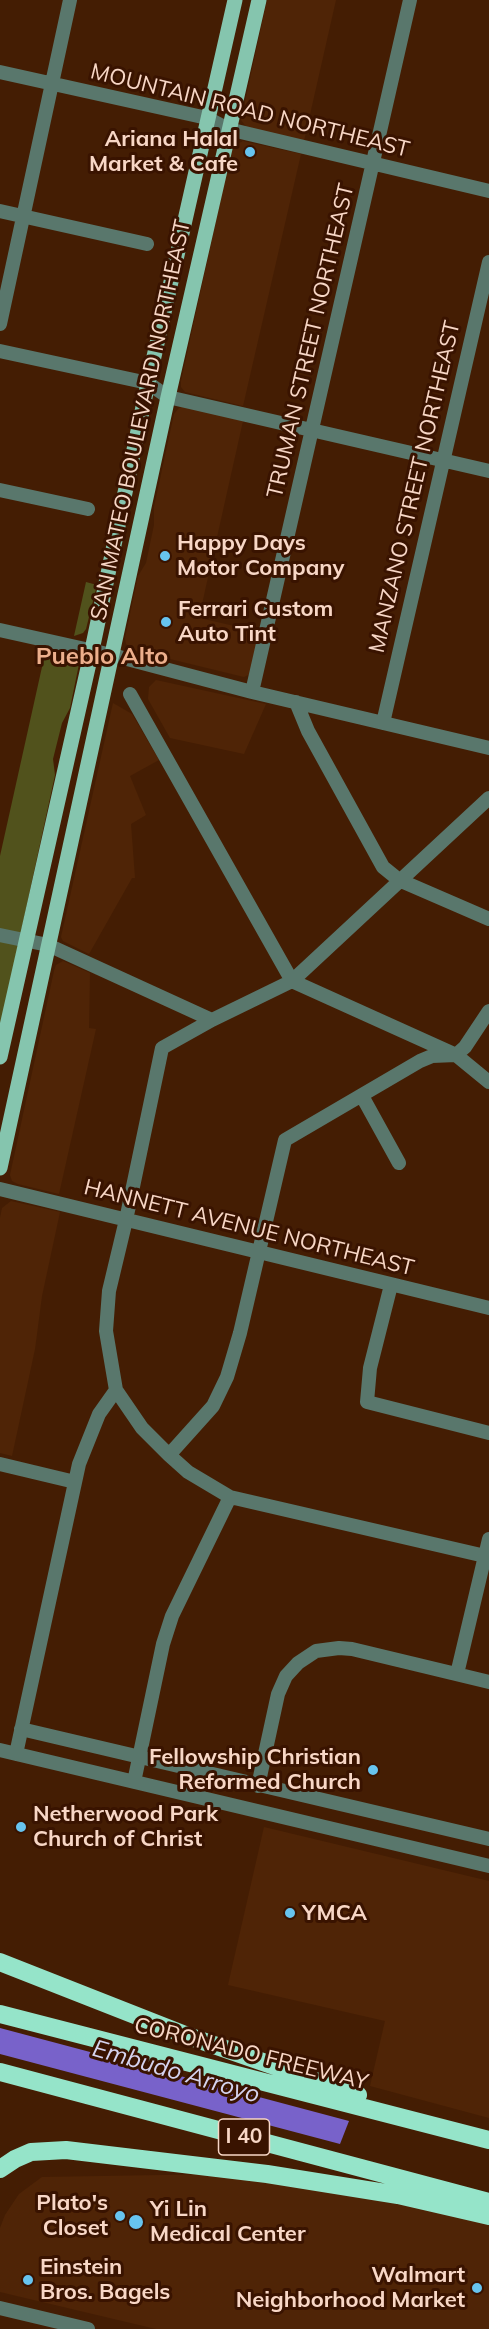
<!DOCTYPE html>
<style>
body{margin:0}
canvas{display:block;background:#441d03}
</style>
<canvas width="489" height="2329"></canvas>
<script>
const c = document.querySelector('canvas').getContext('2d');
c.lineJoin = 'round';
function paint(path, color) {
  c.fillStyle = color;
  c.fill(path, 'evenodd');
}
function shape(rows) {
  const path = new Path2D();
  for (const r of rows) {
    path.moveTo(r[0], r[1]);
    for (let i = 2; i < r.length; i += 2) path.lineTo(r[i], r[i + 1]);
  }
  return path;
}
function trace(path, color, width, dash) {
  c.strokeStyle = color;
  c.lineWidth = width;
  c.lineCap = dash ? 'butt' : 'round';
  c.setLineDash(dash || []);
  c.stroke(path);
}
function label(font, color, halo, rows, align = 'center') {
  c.font = font + ' Mulish,sans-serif';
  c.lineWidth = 6;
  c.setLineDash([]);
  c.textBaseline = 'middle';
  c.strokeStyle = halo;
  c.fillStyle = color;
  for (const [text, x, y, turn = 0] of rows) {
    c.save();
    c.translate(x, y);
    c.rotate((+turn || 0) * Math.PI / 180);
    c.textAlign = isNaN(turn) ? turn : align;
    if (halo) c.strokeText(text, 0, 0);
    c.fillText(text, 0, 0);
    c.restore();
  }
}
paint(shape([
 [267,0,336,0,304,141,247,128,241,120],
 [243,141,301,154,243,406,185,392,181,387,181,381,231,152,234,146],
 [184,406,243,421,200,613,204,619,260,632,250,674,244,677,133,650,126,644,125,638,138,576,146,563,154,525,154,507,174,414,179,408],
 [156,680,266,704,244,754,170,738,148,699,149,687],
 [113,703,132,714,159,760,130,776,146,815,131,824,135,878,132,878,89,954,63,941,61,937],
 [63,961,90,973,89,1028,96,1029,59,1194,18,1184,12,1181,10,1175,54,971,56,965],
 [11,1201,60,1212,42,1296,35,1349,12,1456,0,1453,0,1218,2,1208],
 [264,1827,489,1881,489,2118,370,2086,385,2021,228,1985],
 [225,2174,413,2207,489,2225,489,2329,156,2329,0,2292,0,2228,5,2215,19,2194,42,2177]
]), '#4f2406');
paint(shape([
 [86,582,97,585,86,629,83,633,74,636],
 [46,649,71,655,77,659,79,664,70,708,62,723,53,759,55,775,0,1028,0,856]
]), '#51521c');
paint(shape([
 [0,2028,349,2121,340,2144,0,2054]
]), '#7862ca');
trace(shape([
 [0,72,207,118,228,129,489,191],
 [0,211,147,244],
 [0,324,70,0],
 [0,351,148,383,168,397,489,471],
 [0,490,88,509],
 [0,630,112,655,252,692,489,748],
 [252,692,410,0],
 [130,694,292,981,456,1055,489,1082],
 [296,702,308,731,383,867,399,880,489,919],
 [383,723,489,262],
 [0,935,48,945,212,1020],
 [362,1096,399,1163],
 [0,1189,489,1308],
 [391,1285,370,1368,367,1402,489,1433],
 [116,1390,142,1428,169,1455,188,1472,230,1497,489,1557],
 [169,1455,213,1406,227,1377,240,1333,285,1140,420,1061,432,1056,456,1055,465,1047,489,1011],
 [0,1464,75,1482],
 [457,1674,489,1539],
 [21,1729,489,1839],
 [0,1750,489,1866],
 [16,1754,79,1464,99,1414,116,1390,106,1331,109,1291,126,1220,162,1048,212,1020,292,981,489,798],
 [134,1782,163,1644,172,1616,230,1497],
 [258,1786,278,1694,286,1676,298,1663,316,1651,339,1648,352,1649,489,1682],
 [0,2308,88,2329]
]), '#59776c', 14);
trace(shape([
 [0,1057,92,650,148,383,235,0],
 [0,1168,168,397,259,0]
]), '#85c5ae', 15);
trace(shape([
 [0,1962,188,2036,358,2095],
 [0,2014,489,2140],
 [0,2072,489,2202],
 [0,2169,15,2159,31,2152,66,2150,267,2174,398,2195,489,2216]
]), '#95e4c9', 18);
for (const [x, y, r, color] of [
 [250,152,6,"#67c4ef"],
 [165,556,6,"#67c4ef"],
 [166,622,6,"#67c4ef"],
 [373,1770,6,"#67c4ef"],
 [21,1827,6,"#67c4ef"],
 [290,1913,6,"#67c4ef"],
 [120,2216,6,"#67c4ef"],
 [136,2222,8,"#67c4ef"],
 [28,2280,6,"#67c4ef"],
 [477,2288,6,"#67c4ef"]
]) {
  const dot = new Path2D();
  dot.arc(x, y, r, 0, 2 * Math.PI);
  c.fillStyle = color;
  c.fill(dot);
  trace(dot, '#391300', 2);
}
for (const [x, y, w] of [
 [244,2137,51]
]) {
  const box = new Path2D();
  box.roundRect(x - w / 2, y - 18, w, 36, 4.5);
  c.fillStyle = '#391300';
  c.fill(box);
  trace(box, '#f8d7c6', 1.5);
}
label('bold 21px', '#f8d7c6', null, [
 ["I 40",244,2137]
]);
label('22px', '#f8d7c6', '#391300', [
 ["MOUNTAIN ROAD NORTHEAST",250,111,14],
 ["TRUMAN STREET NORTHEAST",311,341,-77],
 ["SAN MATEO BOULEVARD NORTHEAST",141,420,-78],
 ["MANZANO STREET NORTHEAST",415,487,-77],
 ["HANNETT AVENUE NORTHEAST",249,1228,14],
 ["CORONADO FREEWAY",251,2054,14]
]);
label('bold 22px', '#f8d7c6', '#391300', [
 ["Ariana Halal",238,139,"right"],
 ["Market & Cafe",238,164,"right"],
 ["Happy Days",177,543],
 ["Motor Company",177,568],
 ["Ferrari Custom",178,609],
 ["Auto Tint",178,634],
 ["Fellowship Christian",361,1757,"right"],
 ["Reformed Church",361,1782,"right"],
 ["Netherwood Park",33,1814],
 ["Church of Christ",33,1839],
 ["YMCA",302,1913],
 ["Plato's",108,2203,"right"],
 ["Closet",108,2228,"right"],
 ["Yi Lin",150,2209],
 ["Medical Center",150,2234],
 ["Einstein",40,2267],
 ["Bros. Bagels",40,2292],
 ["Walmart",465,2275,"right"],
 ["Neighborhood Market",465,2300,"right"]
], 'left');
label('bold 24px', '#edaf8c', '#391300', [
 ["Pueblo Alto",102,657]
]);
label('italic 24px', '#d5d3ee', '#391300', [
 ["Embudo Arroyo",176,2072,16]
]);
</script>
